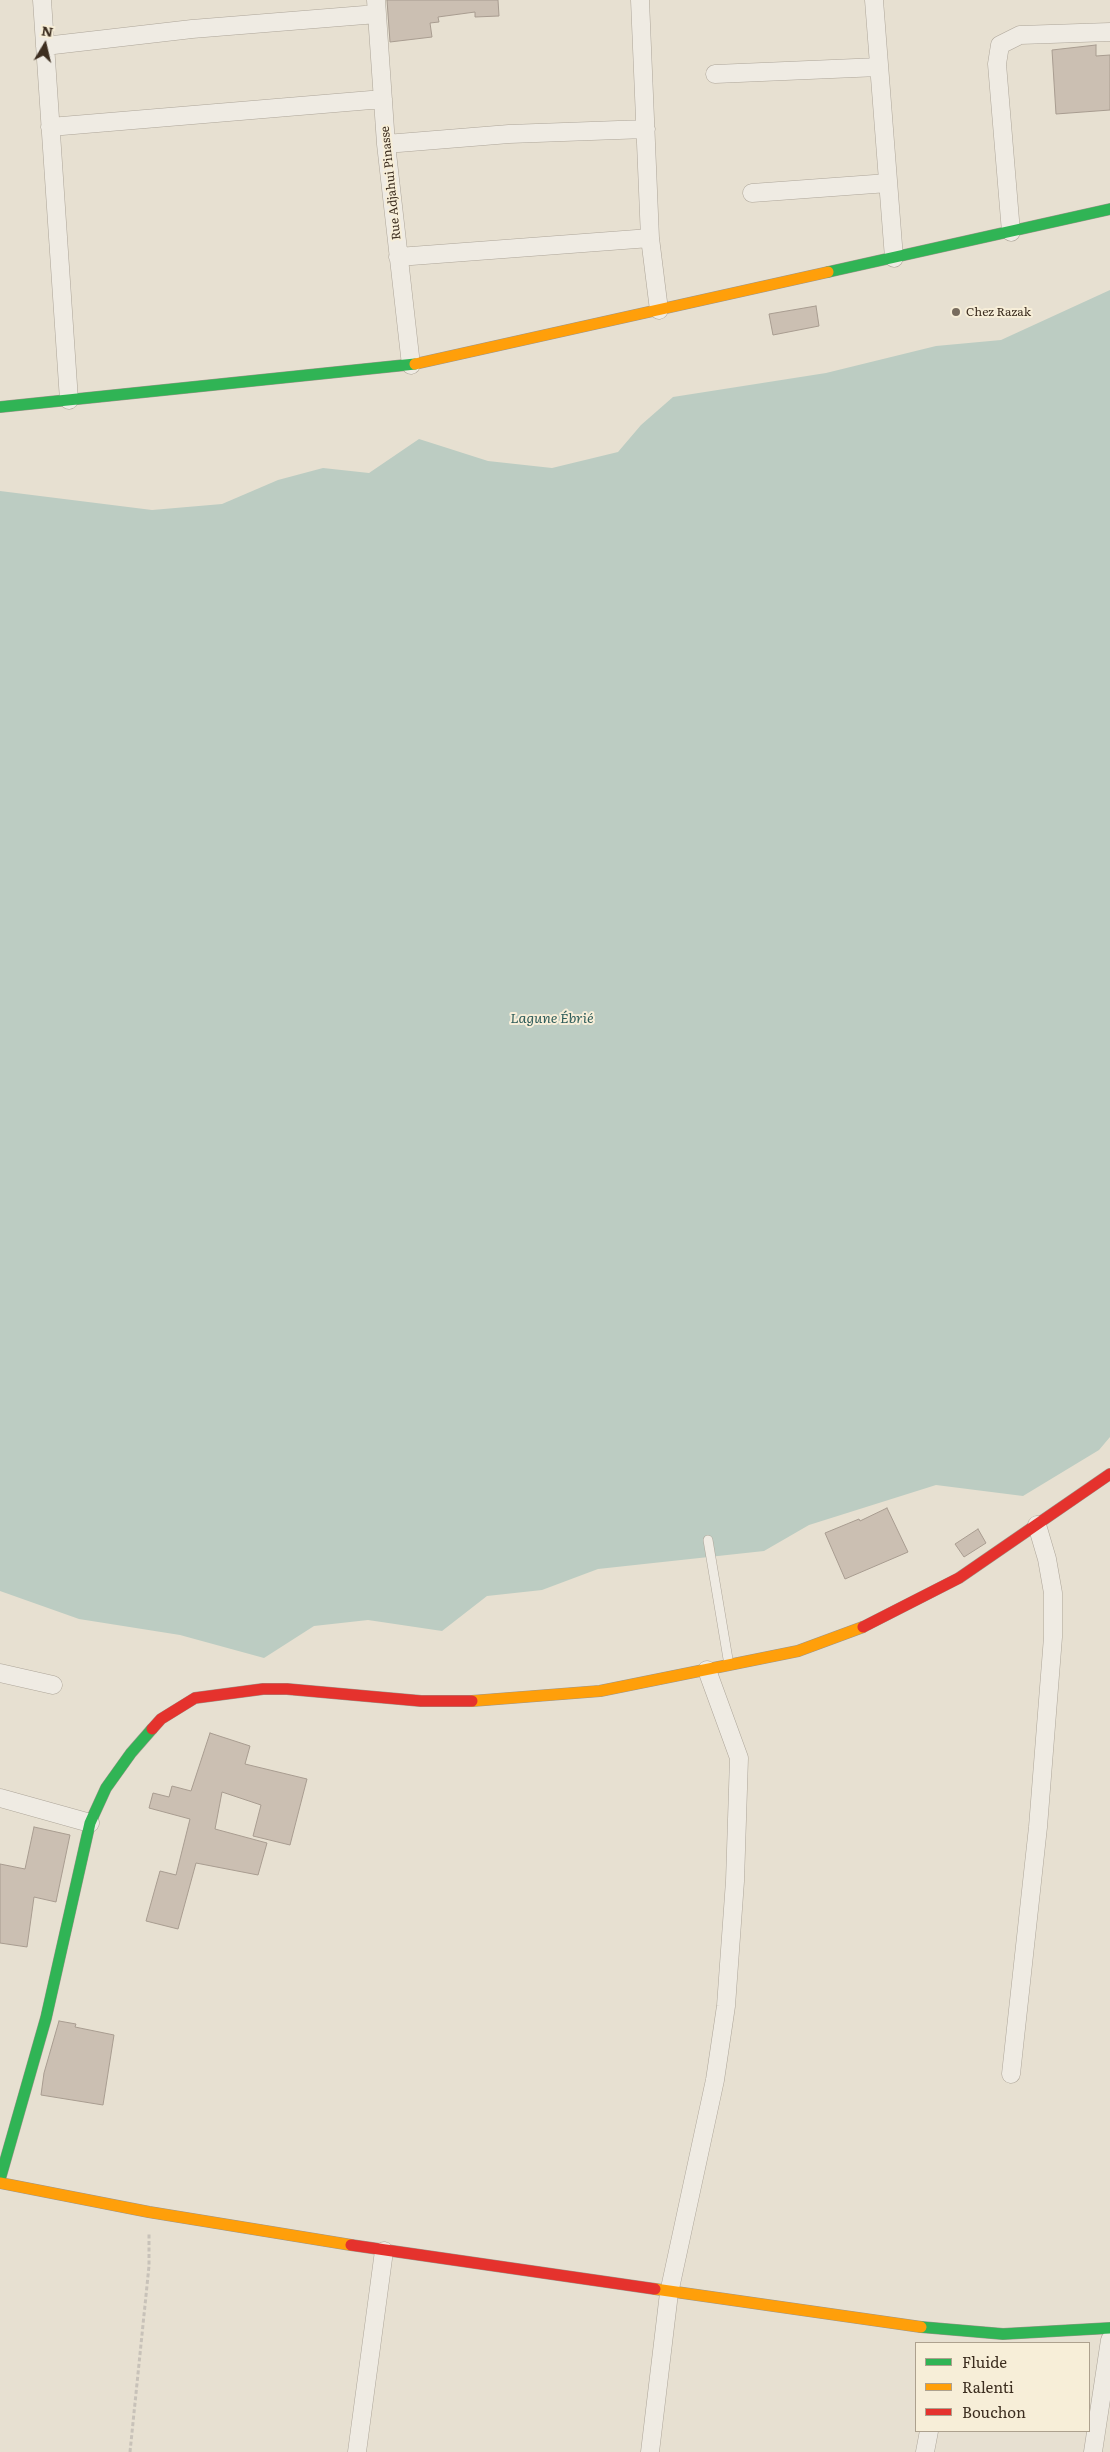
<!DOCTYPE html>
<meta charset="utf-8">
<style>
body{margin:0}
#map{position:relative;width:1110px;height:2452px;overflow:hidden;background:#e7e0d1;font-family:Literata,serif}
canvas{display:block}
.legend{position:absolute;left:915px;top:2342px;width:175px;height:90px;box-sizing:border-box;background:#f7eed8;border:1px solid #ada18e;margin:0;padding:6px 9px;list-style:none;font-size:15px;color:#3d2e20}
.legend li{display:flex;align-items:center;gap:10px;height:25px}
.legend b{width:25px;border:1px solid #ada18e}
.north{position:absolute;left:20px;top:20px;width:50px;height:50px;-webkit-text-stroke:4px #f7eed8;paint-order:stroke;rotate:9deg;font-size:14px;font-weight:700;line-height:20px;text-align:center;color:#3d2e20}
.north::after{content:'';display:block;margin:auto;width:18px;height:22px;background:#3d2e20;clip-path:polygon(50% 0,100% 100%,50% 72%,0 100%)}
</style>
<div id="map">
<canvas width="1110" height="2452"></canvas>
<ul class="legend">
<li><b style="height:6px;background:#30b455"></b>Fluide</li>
<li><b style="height:6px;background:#ff9f0a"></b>Ralenti</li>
<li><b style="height:6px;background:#e5322d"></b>Bouchon</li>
</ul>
<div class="north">N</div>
</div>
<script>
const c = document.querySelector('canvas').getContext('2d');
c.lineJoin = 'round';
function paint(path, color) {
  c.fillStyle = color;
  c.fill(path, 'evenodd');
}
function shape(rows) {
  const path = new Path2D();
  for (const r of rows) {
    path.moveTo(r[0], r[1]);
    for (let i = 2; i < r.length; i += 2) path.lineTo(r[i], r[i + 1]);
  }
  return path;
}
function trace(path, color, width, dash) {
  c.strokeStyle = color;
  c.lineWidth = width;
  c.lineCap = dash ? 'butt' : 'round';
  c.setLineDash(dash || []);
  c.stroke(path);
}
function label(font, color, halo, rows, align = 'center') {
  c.font = font + ' Literata,serif';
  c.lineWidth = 4;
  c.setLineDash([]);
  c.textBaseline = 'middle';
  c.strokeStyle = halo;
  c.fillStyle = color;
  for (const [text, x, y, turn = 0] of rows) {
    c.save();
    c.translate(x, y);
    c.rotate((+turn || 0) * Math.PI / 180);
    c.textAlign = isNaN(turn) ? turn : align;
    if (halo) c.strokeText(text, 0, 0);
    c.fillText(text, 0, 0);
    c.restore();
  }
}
paint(shape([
 [1110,290,1110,1437,1099,1450,1023,1496,936,1485,809,1525,764,1551,598,1569,542,1590,487,1596,442,1631,368,1620,314,1626,264,1658,180,1635,79,1619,0,1591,0,491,152,510,222,504,278,480,323,468,369,473,419,439,488,461,552,468,618,452,641,425,673,397,826,373,936,346,1001,340]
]), '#bcccc2');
const building = shape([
 [387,0,498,0,499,16,475,17,475,12,438,17,439,22,430,23,432,37,390,42,387,0],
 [1096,45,1096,56,1110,55,1110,110,1056,114,1052,50,1096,45],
 [816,306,819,326,773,335,769,314,816,306],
 [887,1508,908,1552,845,1579,825,1533,859,1519,860,1521,887,1508],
 [978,1529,986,1543,964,1557,955,1544,978,1529],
 [210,1733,250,1746,245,1764,307,1779,290,1845,253,1836,261,1805,222,1792,215,1829,267,1843,258,1875,196,1863,178,1929,146,1921,160,1871,176,1875,190,1819,149,1808,153,1793,169,1797,172,1786,191,1791,210,1733],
 [34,1827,70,1835,56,1902,34,1897,27,1947,0,1943,0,1864,25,1869,34,1827],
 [59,2021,76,2024,75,2027,114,2035,103,2105,41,2095,44,2073,59,2021]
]);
paint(building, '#cbbfb2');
trace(building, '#a89c90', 1);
const lane = shape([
 [708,1540,729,1665]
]);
const street = shape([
 [42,0,69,400],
 [376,0,386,144,411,365],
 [640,0,650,238],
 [874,0,894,258],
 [45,46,192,29,377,14],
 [715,74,879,67],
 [50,127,383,99],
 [386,144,509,134,646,129],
 [752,193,888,183],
 [1011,232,997,64,1000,45,1020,35,1110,32],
 [398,257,650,238,659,310],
 [0,1673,53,1685],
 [0,1798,90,1823],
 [1011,2074,1038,1827,1053,1637,1053,1593,1047,1559,1037,1525],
 [357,2452,384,2251],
 [650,2452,669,2293,715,2080,726,2006,735,1881,739,1758,707,1670],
 [925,2452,929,2431],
 [1093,2452,1110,2340]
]);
const fast = shape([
 [828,272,1110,209],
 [0,407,415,364],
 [0,2179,46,2018,90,1823,106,1788,131,1753,152,1729],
 [921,2327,1003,2334,1110,2328]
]);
const slow = shape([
 [415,364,828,272],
 [472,1701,600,1691,798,1651,863,1627],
 [0,2183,149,2212,351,2245],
 [655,2289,921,2327]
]);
const jam = shape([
 [863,1627,959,1578,1110,1474],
 [152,1729,161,1719,195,1698,263,1689,287,1689,421,1701,472,1701],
 [351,2245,655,2289]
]);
trace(lane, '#ada599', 10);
trace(street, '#ada599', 19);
trace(fast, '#9c958a', 12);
trace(slow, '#9c958a', 12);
trace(jam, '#9c958a', 12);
trace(shape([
 [130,2452,149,2266,149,2233]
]), '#c8c2b9', 3, [4, 2.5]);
trace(lane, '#efebe3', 9);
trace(street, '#efebe3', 18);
trace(fast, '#30b455', 11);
trace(slow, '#ff9f0a', 11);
trace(jam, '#e5322d', 11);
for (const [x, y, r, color] of [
 [956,312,5,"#786c5e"]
]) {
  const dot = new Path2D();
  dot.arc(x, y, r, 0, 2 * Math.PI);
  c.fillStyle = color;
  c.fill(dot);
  trace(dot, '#f7eed8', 2);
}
label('12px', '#3d2e20', '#f7eed8', [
 ["Rue Adjahui Pinasse",391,183,-96]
]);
label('12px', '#3d2e20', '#f7eed8', [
 ["Chez Razak",966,312]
], 'left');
label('italic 14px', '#2f5d5a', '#f7eed8', [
 ["Lagune Ébrié",552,1019]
]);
</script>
